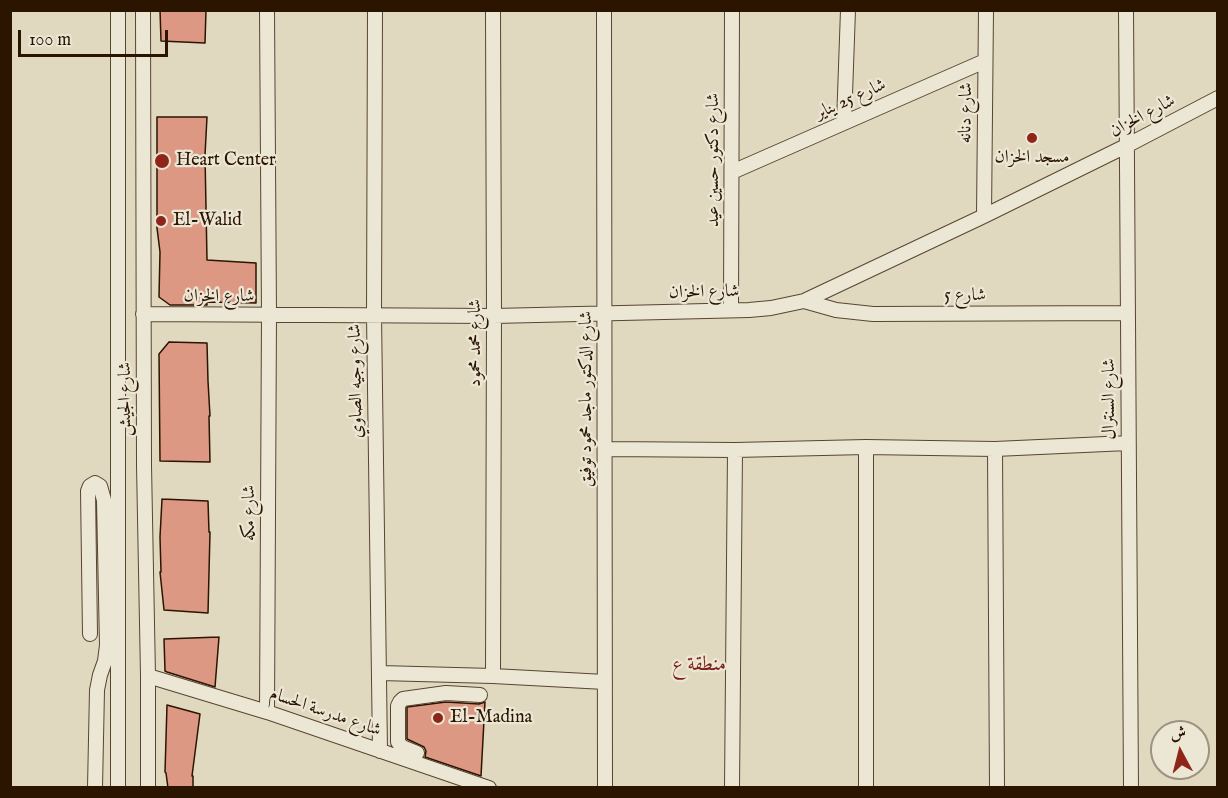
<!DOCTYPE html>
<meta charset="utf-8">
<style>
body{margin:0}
#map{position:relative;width:1228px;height:798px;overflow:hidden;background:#e1d9bf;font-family:"IM FELL English",Amiri,serif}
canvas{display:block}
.frame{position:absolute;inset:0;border:12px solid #2b1400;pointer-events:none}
.north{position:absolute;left:1150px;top:720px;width:60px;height:60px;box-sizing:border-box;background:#ece6d5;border:2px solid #9f9280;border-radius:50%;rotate:353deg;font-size:16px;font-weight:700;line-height:24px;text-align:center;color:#2b1400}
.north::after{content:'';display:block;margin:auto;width:21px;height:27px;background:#8f2418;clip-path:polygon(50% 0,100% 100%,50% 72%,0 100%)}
.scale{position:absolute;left:18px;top:30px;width:150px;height:27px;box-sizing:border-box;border:3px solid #2b1400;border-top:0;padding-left:8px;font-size:18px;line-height:21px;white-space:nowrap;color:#2b1400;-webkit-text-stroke:4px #ece6d5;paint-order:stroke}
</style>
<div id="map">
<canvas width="1228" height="798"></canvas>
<div class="frame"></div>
<div class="north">ش</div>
<div class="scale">100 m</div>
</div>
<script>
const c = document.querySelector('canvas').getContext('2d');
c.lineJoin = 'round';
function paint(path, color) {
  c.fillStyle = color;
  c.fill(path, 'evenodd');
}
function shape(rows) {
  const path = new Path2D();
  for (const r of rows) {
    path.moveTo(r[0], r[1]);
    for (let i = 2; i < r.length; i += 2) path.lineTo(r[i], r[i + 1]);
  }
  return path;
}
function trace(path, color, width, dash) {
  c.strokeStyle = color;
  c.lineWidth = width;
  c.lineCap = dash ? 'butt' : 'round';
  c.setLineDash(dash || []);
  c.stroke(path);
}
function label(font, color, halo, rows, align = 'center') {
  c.font = font + ' "IM FELL English",Amiri,serif';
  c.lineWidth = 4.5;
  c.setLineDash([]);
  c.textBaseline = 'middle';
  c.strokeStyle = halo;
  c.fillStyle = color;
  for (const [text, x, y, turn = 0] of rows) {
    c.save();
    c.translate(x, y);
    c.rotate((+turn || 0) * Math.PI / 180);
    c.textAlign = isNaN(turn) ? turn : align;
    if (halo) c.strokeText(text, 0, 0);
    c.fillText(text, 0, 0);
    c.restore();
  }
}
const building = shape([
 [160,10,206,10,205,43,161,41,160,10],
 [157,117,207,117,205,155,207,260,256,263,256,303,207,302,207,305,170,305,159,297,160,252,157,228,157,117],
 [169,342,207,343,208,381,210,416,209,416,210,462,160,461,159,354,169,342],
 [162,499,208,501,209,532,210,532,208,613,164,610,160,572,161,572,160,537,162,499],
 [219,637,215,687,167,672,165,671,164,639,219,637],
 [446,702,479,704,485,702,481,776,425,757,426,751,424,747,407,739,407,707,446,702],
 [167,705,200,714,192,776,193,776,193,788,168,788,166,773,165,772,167,705]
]);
paint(building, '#dd9884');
trace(building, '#2b1400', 1.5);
const minor = shape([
 [143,10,144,465,148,676,148,788],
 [375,10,374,315,380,751],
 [493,10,494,316,493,676],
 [604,10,605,788],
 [1126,10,1131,788],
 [844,123,848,10],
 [732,172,985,61],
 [984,216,986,10],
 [804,301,836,310,873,314,1127,313],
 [731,310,732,10],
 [143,314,494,316,749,310,771,308,804,301,984,216,1126,146,1218,98],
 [866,447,866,788],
 [605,449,735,450,866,447,995,449,1128,443],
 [995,449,997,788],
 [90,634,88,491,90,486,95,483,100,486,104,500,107,645,105,661,100,675,97,690,95,788],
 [380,673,493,676,605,682],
 [148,676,267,712,489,788],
 [267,712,269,315,267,10],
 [417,753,402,747,398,742,398,706,400,702,403,699,446,693,480,695],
 [118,788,118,10],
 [732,788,735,450]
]);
trace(minor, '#584530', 16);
trace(minor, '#ece6d5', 14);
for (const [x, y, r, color] of [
 [1032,138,6,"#8f2418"],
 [162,161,8,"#8f2418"],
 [161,221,6,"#8f2418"],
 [438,718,6,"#8f2418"]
]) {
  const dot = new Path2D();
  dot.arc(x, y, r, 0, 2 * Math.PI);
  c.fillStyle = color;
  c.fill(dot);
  trace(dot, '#ece6d5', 2);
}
label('18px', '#2b1400', '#ece6d5', [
 ["شارع 25 يناير",851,100,-24],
 ["شارع دنانه",967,113,-89],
 ["شارع الخزان",1143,117,-28],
 ["شارع دكتور حسين عيد",714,160,-90],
 ["شارع الخزان",704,293,-1],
 ["شارع 5",965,296],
 ["شارع الخزان",219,297],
 ["شارع محمد محمود",476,343,-90],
 ["شارع وجيه الصاوي",357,381,-91],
 ["شارع الجيش",126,399,-90],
 ["شارع الدكتور ماجد محمود توفيق",587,399,-90],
 ["شارع السنترال",1110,399,-90],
 ["شارع مكه",250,513,-90],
 ["شارع مدرسة الحسام",325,713,19]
]);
label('18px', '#2b1400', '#ece6d5', [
 ["مسجد الخزان",1032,158,"center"],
 ["Heart Center",176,161],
 ["El-Walid",173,221],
 ["El-Madina",450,718]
], 'left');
label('20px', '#7a1f14', '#ece6d5', [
 ["منطقة ع",699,666]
]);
</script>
